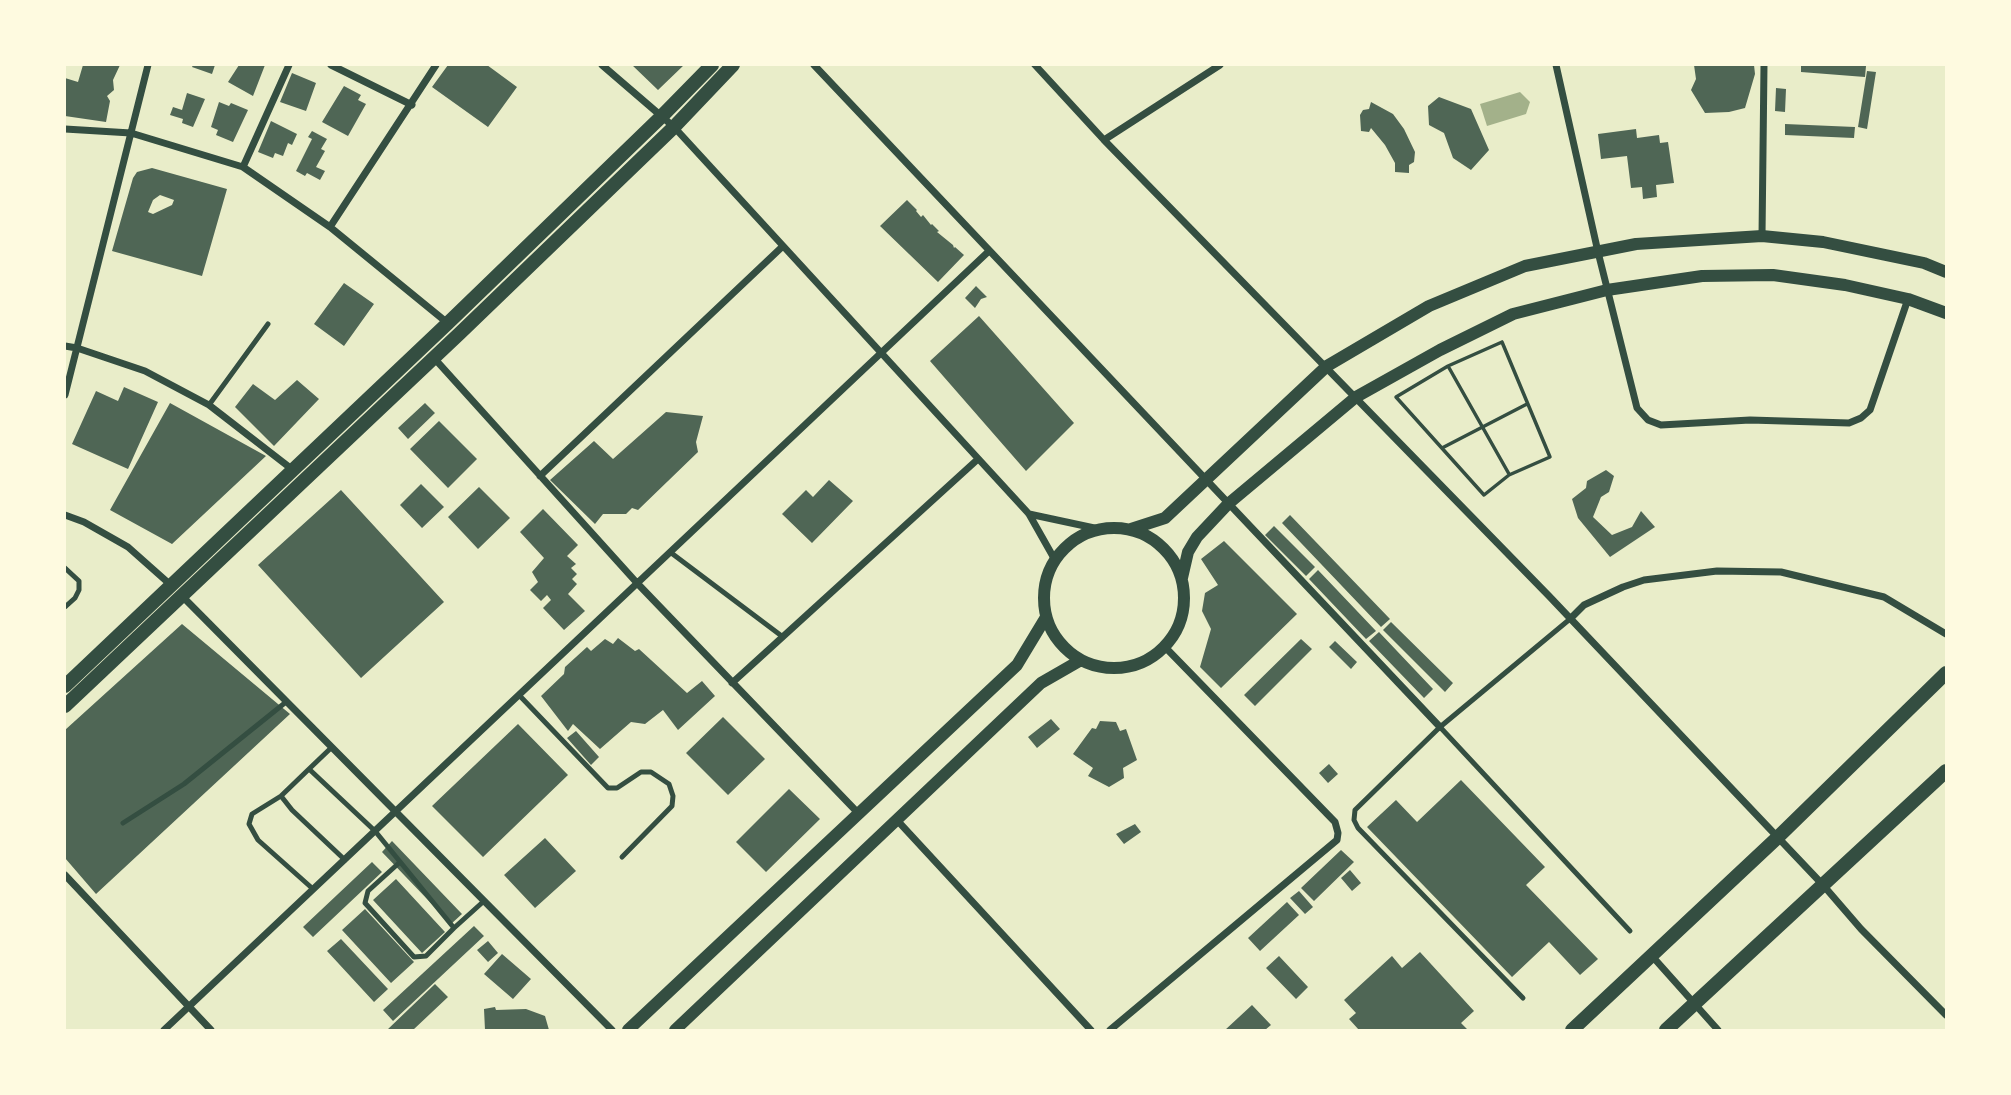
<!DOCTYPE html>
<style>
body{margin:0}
#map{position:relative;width:2011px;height:1095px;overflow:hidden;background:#e9edc9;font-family:Lato,sans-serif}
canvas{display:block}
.frame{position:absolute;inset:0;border:66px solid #fefae0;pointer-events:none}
</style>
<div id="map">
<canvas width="2011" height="1095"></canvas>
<div class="frame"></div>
</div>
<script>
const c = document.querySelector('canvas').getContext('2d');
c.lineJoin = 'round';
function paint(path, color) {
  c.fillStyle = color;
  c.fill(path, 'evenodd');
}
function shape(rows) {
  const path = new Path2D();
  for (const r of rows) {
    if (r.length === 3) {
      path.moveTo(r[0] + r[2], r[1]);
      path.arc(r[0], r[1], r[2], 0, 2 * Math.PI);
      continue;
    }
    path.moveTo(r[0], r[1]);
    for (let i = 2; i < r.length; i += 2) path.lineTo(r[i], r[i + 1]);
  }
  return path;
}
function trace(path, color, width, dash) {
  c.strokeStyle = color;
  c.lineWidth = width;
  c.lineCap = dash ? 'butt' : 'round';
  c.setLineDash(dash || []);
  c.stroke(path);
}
paint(shape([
 [1520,92,1530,102,1526,114,1487,126,1480,104]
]), '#a3b18a');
paint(shape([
 [83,65,120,65,113,80,114,90,107,96,110,101,106,122,65,116,65,78,78,82],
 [193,65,215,65,212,74,192,67],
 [239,65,265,65,253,96,228,82],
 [448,65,487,65,517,87,488,127,432,87],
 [632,65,684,65,658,90],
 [1694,65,1754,65,1755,74,1745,108,1729,112,1705,113,1691,90,1696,79],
 [1801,65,1866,66,1865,77,1801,72],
 [1867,71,1876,72,1867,129,1858,127],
 [292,73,316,83,306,111,280,102],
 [344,86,361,95,358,100,366,104,348,136,322,122],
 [1776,88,1786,89,1785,112,1775,111],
 [187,93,205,99,193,127,182,123,183,119,170,115,173,107,182,110],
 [1439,97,1471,109,1489,150,1471,170,1453,158,1444,133,1429,125,1428,106],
 [219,102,229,106,231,103,248,110,233,142,216,135,218,130,211,127],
 [1371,102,1393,114,1404,129,1415,152,1414,162,1409,165,1409,173,1395,172,1395,163,1385,145,1371,128,1369,132,1361,131,1360,115,1363,110,1369,109],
 [271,121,297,134,292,145,288,143,283,156,275,153,273,158,258,152],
 [1785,124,1855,127,1854,138,1785,135],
 [1636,129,1637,138,1659,135,1660,143,1668,142,1674,183,1656,185,1657,197,1643,199,1642,187,1631,188,1627,156,1601,159,1598,134],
 [312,131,327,139,321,149,325,151,316,167,325,171,320,180,307,173,305,176,296,171,312,139,308,137],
 [152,168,227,189,202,276,112,251,133,178,137,172],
 [160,195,174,200,172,205,153,214,148,212,153,200],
 [907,200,917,210,916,211,921,217,923,215,931,225,932,224,939,231,937,232,953,245,954,248,955,247,964,255,938,282,880,226],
 [344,283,374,304,344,346,314,324],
 [976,286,987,297,981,299,975,308,965,298],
 [979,316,1074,423,1026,471,930,361],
 [297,380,319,399,274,446,235,407,253,384,275,400],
 [124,387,158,402,128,469,72,444,96,391,118,401],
 [170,403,266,456,172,544,110,510],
 [425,403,435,413,408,439,398,428],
 [666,412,703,416,696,442,698,452,638,510,632,508,626,514,603,514,595,524,550,480,594,441,613,459],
 [439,421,477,459,448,488,410,449],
 [1606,470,1614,476,1609,492,1601,497,1593,517,1612,535,1632,527,1641,511,1655,527,1610,557,1578,518,1572,499,1586,488,1587,481],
 [829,480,853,501,812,543,782,514,806,490,813,497],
 [421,484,444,507,422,528,400,505],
 [479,487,510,518,478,549,448,517],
 [341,490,444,602,361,678,258,565],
 [543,509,578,545,567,556,576,564,571,568,577,574,572,579,577,584,568,594,585,611,564,630,543,608,551,600,547,595,541,601,530,590,538,582,532,572,544,558,520,532],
 [1290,515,1390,619,1381,627,1282,523],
 [1274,526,1315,567,1306,576,1265,535],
 [1224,541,1297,614,1221,688,1200,667,1211,629,1202,611,1205,593,1218,585,1201,559],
 [1318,570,1376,631,1366,639,1309,579],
 [1391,622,1453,683,1445,692,1383,630],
 [182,624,290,714,96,894,65,858,65,730],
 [1379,632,1433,689,1424,698,1369,641],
 [618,638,635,651,639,649,687,693,702,681,715,696,678,730,663,710,645,724,631,722,600,749,573,724,568,731,541,696,564,674,565,667,587,647,591,651,605,639,613,644],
 [1301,639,1312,649,1255,706,1244,695],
 [1335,641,1357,662,1351,669,1329,647],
 [723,717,765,759,728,795,686,753],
 [1051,719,1060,729,1037,748,1028,737],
 [1100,721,1116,722,1120,731,1126,729,1137,760,1123,768,1124,778,1109,787,1088,776,1093,768,1073,754,1092,728,1096,729],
 [518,724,568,775,483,857,432,806],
 [576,731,599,757,591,765,567,738],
 [1329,764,1338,774,1328,783,1319,773],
 [1461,780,1545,867,1526,885,1598,959,1580,975,1549,942,1512,977,1367,827,1396,800,1417,822],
 [789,789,820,819,766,872,736,842],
 [1135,824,1141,832,1124,844,1116,834],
 [545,838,576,871,535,908,504,875],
 [392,841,462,914,451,924,382,852],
 [1341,850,1354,862,1314,901,1301,888],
 [372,862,382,872,313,937,303,927],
 [1350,870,1361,883,1352,891,1341,878],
 [396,879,445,932,422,953,373,900],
 [1299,891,1313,907,1305,914,1290,898],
 [1287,902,1299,915,1260,951,1248,938],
 [365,909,414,962,391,983,342,930],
 [474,926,484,936,393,1021,383,1010],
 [341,939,388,989,374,1002,327,951],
 [488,941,498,953,488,962,477,950],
 [1420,952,1474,1011,1461,1023,1468,1030,1359,1030,1349,1019,1356,1013,1344,1000,1392,956,1402,968],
 [502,954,531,979,513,999,484,974],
 [1279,956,1308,987,1296,999,1266,968],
 [435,984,448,997,413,1030,387,1030],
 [1252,1005,1271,1025,1265,1030,1225,1030],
 [495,1007,496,1010,526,1009,545,1016,549,1030,485,1030,484,1009]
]), '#4f6655');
trace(shape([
 [1502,342,1550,457,1509,475,1484,495,1396,397,1448,366,1502,342],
 [1448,366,1509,474],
 [1442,448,1527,404]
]), '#344e41', 3.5);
trace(shape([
 [209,405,268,324],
 [670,552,783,637],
 [65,568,79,581,79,590,75,598,65,607],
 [519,695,608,788,617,788,641,772,651,772,669,784,673,796,672,806,622,857],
 [1440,727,1630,931],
 [332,747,309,769,375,831,454,928,484,901],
 [309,769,281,796,292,810,345,860],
 [281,796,252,814,249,824,258,840,313,889],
 [123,823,184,784,286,702],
 [400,862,368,891,365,903,414,957,426,956,454,928],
 [1523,998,1358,828,1354,820,1355,810,1440,727,1570,619]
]), '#344e41', 5);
trace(shape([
 [331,65,412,105],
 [602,65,674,127,1029,514,1055,560],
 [814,65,1440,727],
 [1035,65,1104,140,1549,596,1823,885,1861,929,1946,1015],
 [1556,65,1598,252,1637,408,1648,420,1661,425,1750,420,1849,423,1861,418,1870,410,1908,299],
 [65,129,131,133,243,167,330,227,450,325],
 [1104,140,1220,65],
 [243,167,289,65],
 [330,227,436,65],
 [1762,236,1764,65],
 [65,346,77,348,145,371,209,405,293,470],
 [434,358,637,583,859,814],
 [65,395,148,65],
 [540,476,783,246],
 [1029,514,1099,529],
 [65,515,84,522,128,547,173,587],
 [181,595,612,1030],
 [1570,619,1584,605,1623,587,1644,580,1717,571,1781,572,1884,597,1946,634],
 [732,683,978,459],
 [897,820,1091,1030],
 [65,875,211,1030],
 [1652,956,1718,1030],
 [164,1030,989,251],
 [1110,1030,1337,840,1338,833,1335,822,1165,647]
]), '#344e41', 7);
trace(shape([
 [1114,598,70],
 [1131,529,1165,518,1327,366,1429,306,1525,266,1636,244,1762,236,1823,242,1924,263,1946,272],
 [1182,578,1188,552,1197,537,1228,504,1356,397,1440,350,1513,314,1607,290,1702,276,1773,275,1845,285,1908,299,1946,313],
 [628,1030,1017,665,1046,617],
 [675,1030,1041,683,1081,660]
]), '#344e41', 12);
trace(shape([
 [65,686,448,323,661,117,712,65],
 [65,706,459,334,674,127,733,65],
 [1572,1030,1777,838,1946,673],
 [1666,1030,1946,771]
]), '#344e41', 14);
</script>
